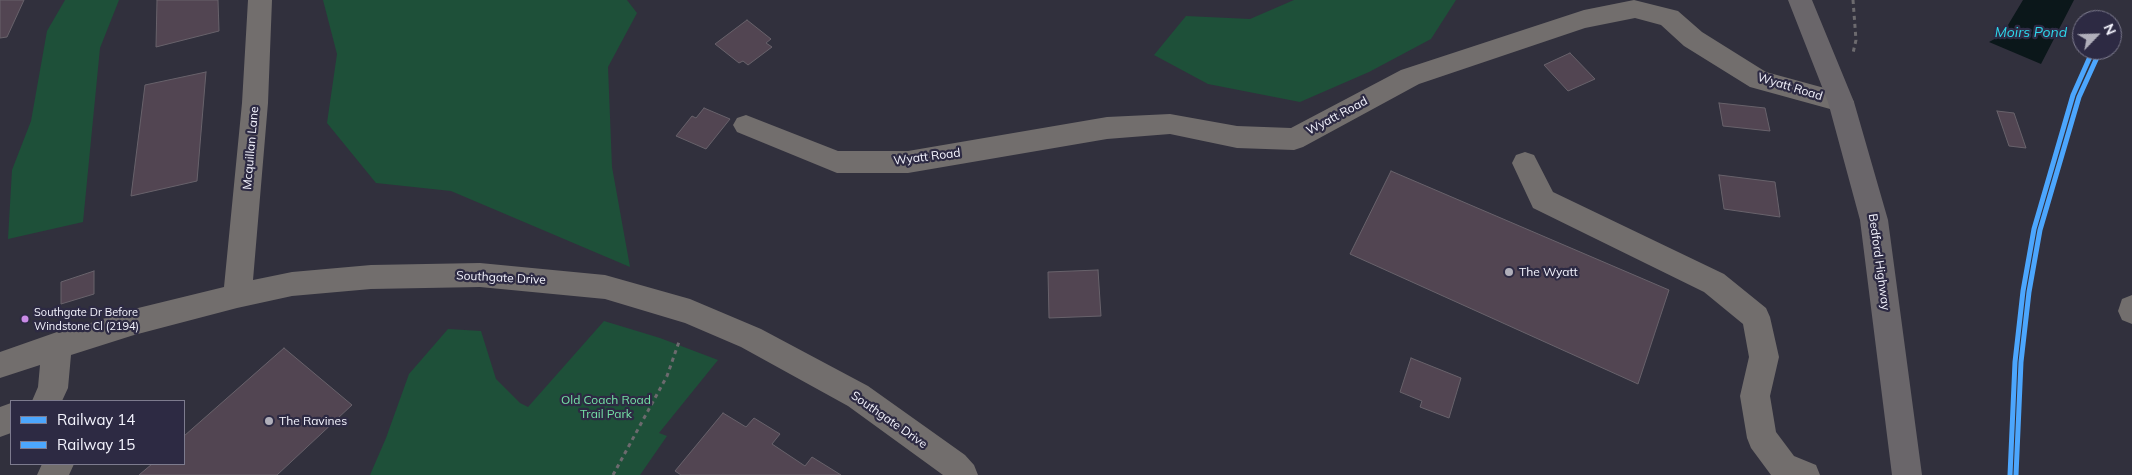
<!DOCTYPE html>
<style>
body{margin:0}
#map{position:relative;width:2132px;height:475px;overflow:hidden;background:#31303d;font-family:Mulish,sans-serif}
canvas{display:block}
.legend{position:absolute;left:10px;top:400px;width:175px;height:65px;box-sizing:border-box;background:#2d2a43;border:1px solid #7d7b8e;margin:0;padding:6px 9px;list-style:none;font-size:15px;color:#f4f4fe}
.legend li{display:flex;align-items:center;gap:10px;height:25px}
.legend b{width:25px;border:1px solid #7d7b8e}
.north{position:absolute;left:2072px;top:10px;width:50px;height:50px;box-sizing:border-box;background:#2d2a43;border:1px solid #7d7b8e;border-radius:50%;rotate:66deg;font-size:14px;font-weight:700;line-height:20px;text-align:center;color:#f4f4fe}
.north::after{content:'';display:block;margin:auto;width:18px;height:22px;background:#b0afba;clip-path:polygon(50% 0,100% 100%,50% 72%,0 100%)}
</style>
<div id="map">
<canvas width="2132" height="475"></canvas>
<ul class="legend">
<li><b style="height:6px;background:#4ca6fd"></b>Railway 14</li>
<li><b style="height:6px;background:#4ca6fd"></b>Railway 15</li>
</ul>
<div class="north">N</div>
</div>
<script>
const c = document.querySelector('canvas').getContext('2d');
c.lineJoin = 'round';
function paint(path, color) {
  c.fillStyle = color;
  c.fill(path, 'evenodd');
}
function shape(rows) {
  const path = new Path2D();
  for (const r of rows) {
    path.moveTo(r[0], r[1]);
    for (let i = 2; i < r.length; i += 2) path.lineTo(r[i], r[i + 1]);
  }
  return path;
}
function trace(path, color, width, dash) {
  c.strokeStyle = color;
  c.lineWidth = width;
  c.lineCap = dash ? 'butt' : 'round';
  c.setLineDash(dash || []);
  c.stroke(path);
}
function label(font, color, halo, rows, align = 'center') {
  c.font = font + ' Mulish,sans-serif';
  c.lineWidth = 4.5;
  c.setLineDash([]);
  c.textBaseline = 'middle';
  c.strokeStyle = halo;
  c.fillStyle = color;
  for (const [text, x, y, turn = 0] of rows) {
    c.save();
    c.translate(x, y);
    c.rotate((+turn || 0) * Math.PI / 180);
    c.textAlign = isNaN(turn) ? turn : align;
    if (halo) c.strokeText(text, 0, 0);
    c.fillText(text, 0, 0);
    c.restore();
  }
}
paint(shape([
 [65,0,119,0,100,48,83,222,8,239,12,170,31,121,47,31],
 [323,0,627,0,637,13,608,67,612,167,630,267,451,191,376,183,327,123,337,54],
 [1294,0,1456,0,1431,39,1369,72,1300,102,1208,84,1154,55,1186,16,1250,19],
 [604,321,660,338,718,360,659,433,667,436,640,475,370,475,386,438,409,374,448,329,481,331,496,379,520,403,528,407]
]), '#1e5039');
paint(shape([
 [2023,0,2074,0,2041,64,1989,42,2002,35]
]), '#0b171a');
const building = shape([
 [0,0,24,0,7,37,0,38,0,0],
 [157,0,218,0,219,31,156,47,157,0],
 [747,20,771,39,766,43,772,47,748,65,743,61,739,63,715,44,747,20],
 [1570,53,1595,79,1568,91,1544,65,1570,53],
 [206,72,197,181,131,196,145,85,206,72],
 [1719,103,1765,108,1770,131,1723,126,1719,103],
 [704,108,730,119,706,149,676,136,692,116,696,118,704,108],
 [1997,111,2014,113,2026,148,2009,146,1997,111],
 [1391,171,1669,290,1638,384,1350,254,1391,171],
 [1719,175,1775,182,1780,217,1724,209,1719,175],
 [1098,270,1101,316,1049,318,1048,272,1098,270],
 [94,271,94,294,61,304,61,282,94,271],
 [284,348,352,405,277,475,139,475,152,464,184,464,184,436,284,348],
 [1411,358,1461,378,1449,418,1420,407,1422,401,1400,392,1411,358],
 [723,413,746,427,754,418,780,434,772,444,805,466,812,457,841,475,681,475,675,471,723,413]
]);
paint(building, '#524552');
trace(building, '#68626b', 1);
trace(shape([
 [1853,0,1856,40,1853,53],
 [613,475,667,376,680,339]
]), '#6c6a6e', 3, [4, 4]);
paint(shape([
 [248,0,272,0,268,103,253,280,292,272,371,265,480,263,605,275,690,299,761,329,868,386,965,455,974,465,978,475,943,475,848,406,741,347,685,323,605,299,480,287,371,289,292,296,237,308,134,335,71,355,68,388,62,401,32,401,38,387,40,365,0,378,0,352,57,332,59,333,134,309,224,287,242,103,248,0],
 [1634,0,1678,11,1702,32,1766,72,1850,95,1854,102,1850,109,1841,112,1750,87,1684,46,1661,25,1635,18,1585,28,1419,84,1303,147,1294,150,1237,148,1170,134,1107,139,908,173,837,173,737,132,733,125,737,118,746,115,838,151,908,151,1107,117,1170,114,1237,126,1291,128,1401,70,1584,10,1634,0],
 [1525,152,1534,155,1553,192,1724,274,1766,308,1770,317,1779,357,1770,396,1776,432,1794,456,1816,465,1820,475,1771,475,1751,448,1747,438,1740,396,1749,357,1743,324,1704,292,1533,208,1512,163,1516,155,1525,152],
 [2132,295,2132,324,2122,320,2118,311,2122,299,2132,295],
 [11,403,11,433,0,437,0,407,11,403],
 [42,464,74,464,69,475,37,475,42,464]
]), '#726e6d');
paint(shape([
 [1788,0,1812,0,1854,102,1888,220,1922,475,1892,475,1860,220,1828,102,1788,0]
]), '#6a666a');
trace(shape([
 [2010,475,2015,362,2023,291,2034,229,2073,95,2093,50]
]), '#4ca6fd', 5);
trace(shape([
 [2016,475,2021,362,2029,292,2040,230,2079,97,2099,53]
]), '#4ca6fd', 5);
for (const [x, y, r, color] of [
 [1509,272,5,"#b0afba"],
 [25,319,4.5,"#ca8be6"],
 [269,421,5,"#b0afba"]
]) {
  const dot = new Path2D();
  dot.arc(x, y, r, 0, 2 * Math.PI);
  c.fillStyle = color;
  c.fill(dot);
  trace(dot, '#2d2a43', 2);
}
label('11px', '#f4f4fe', '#2d2a43', [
 ["Southgate Dr Before",34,313],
 ["Windstone Cl (2194)",34,327]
], 'left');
label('12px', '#f4f4fe', '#2d2a43', [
 ["Wyatt Road",1790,87,17],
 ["Wyatt Road",1337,116,-28],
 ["Mcquillan Lane",251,148,-85],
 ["Wyatt Road",927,157,-7],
 ["Bedford Highway",1879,262,82],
 ["Southgate Drive",501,278,3],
 ["Southgate Drive",889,420,35]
]);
label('12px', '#f4f4fe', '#2d2a43', [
 ["The Wyatt",1519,272],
 ["The Ravines",279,421]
], 'left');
label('12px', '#75e0a6', '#2d2a43', [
 ["Old Coach Road",606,400],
 ["Trail Park",606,414]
]);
label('italic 14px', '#2ed6ea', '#2d2a43', [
 ["Moirs Pond",2031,33]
]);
</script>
